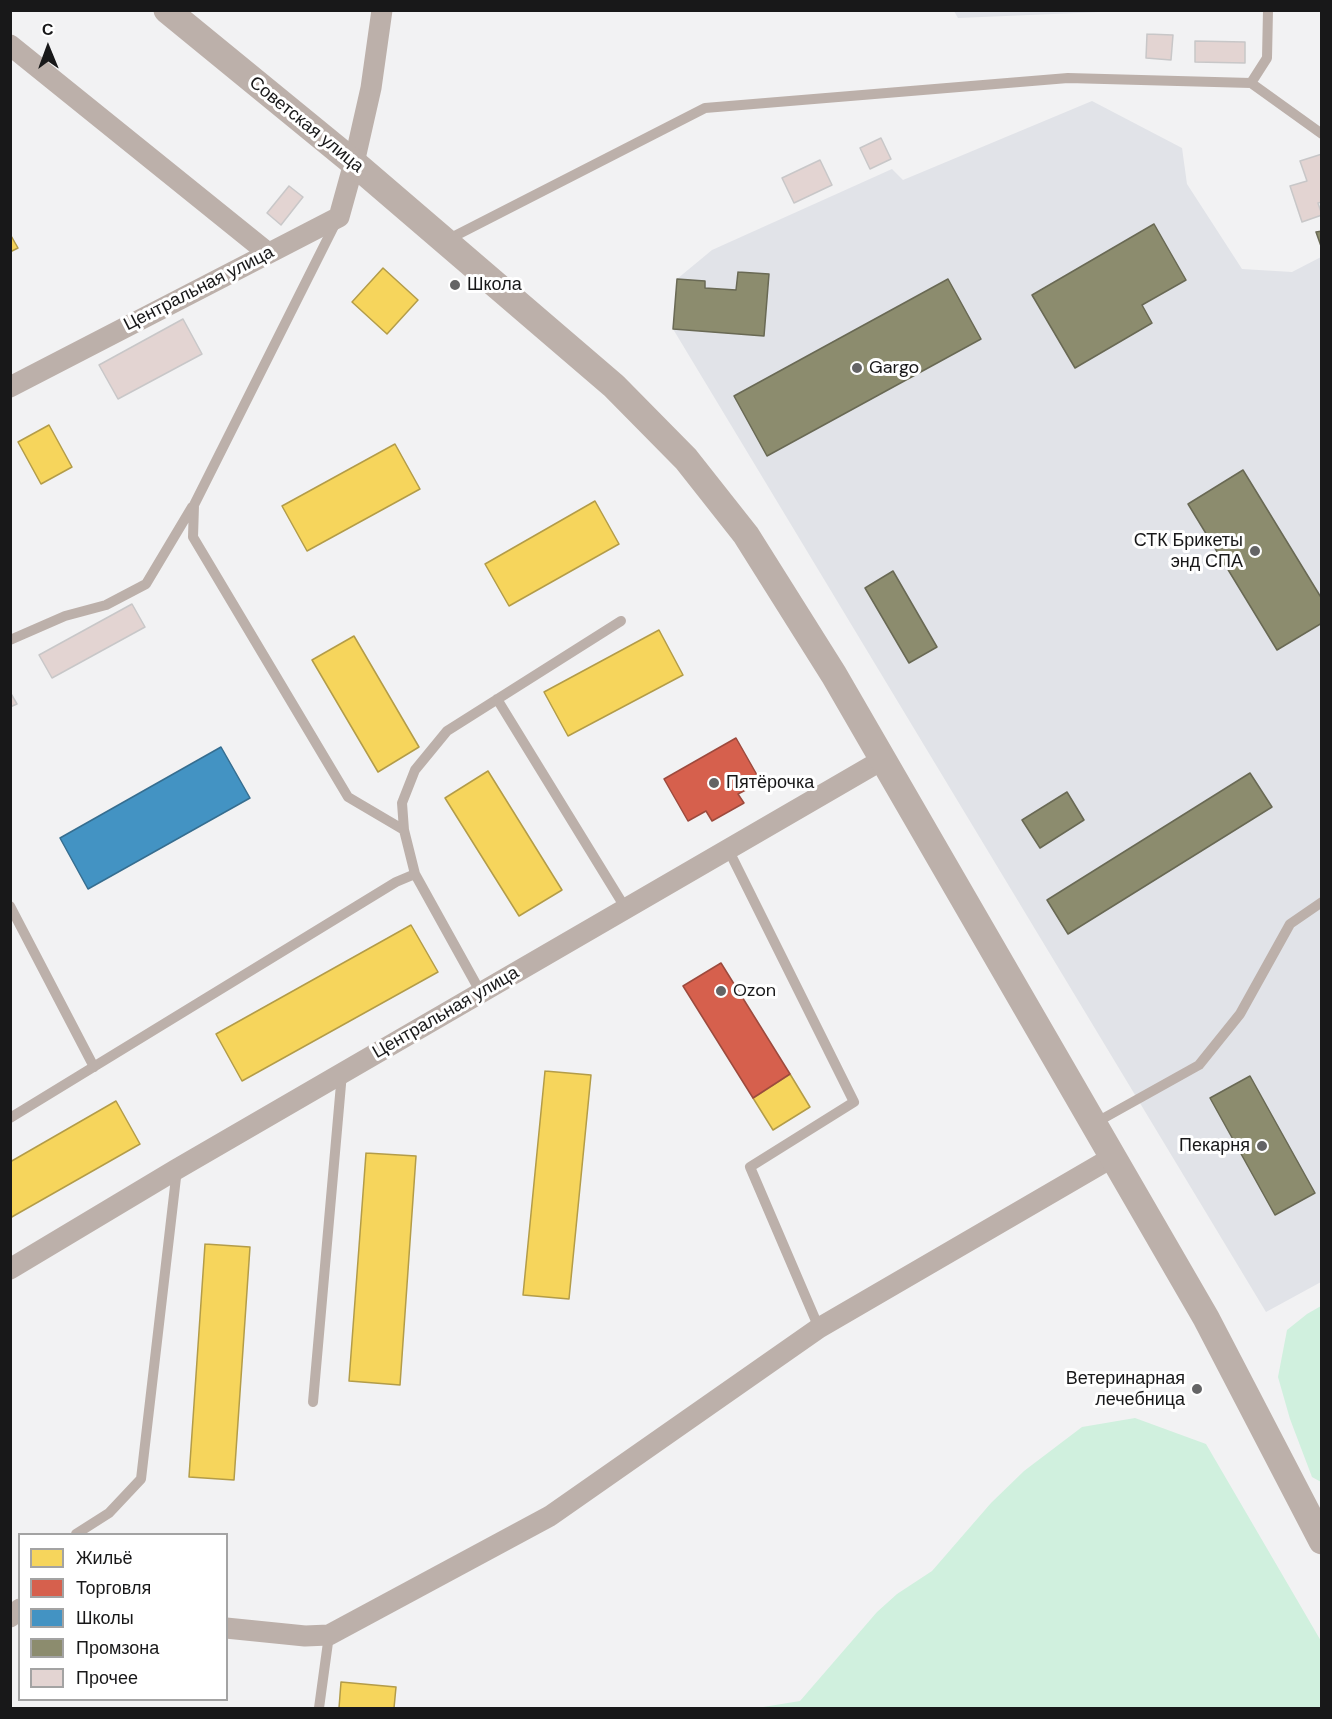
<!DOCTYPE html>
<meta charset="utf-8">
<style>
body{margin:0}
#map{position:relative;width:1332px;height:1719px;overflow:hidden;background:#f2f2f3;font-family:"DM Sans",sans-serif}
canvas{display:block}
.frame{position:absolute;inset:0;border:12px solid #181819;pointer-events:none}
.legend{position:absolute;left:18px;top:1533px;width:210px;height:168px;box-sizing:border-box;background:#fff;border:2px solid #a3a3a3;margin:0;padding:8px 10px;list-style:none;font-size:18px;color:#181819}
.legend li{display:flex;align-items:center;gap:12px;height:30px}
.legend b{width:30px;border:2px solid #a3a3a3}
.north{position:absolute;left:18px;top:18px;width:60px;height:60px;-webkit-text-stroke:4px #fff;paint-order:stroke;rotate:359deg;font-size:16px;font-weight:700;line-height:24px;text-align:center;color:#181819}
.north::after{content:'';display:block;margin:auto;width:21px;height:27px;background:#181819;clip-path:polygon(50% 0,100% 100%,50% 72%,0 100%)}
</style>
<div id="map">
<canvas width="1332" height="1719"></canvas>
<div class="frame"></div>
<ul class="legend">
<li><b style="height:16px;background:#f6d55c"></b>Жильё</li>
<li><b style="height:16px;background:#d6604d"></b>Торговля</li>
<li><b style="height:16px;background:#4393c3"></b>Школы</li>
<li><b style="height:16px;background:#8c8c6e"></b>Промзона</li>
<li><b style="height:16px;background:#e3d4d2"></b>Прочее</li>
</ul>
<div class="north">С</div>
</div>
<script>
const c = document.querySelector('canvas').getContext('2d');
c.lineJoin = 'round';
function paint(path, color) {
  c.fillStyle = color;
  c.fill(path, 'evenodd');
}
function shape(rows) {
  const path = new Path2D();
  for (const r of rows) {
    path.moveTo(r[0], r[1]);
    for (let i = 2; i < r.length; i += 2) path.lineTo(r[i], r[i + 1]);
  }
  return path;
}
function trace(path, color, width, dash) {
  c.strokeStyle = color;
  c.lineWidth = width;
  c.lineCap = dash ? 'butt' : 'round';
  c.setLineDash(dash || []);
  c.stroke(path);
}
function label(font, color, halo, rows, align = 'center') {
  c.font = font + ' "DM Sans",sans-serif';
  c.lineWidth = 6;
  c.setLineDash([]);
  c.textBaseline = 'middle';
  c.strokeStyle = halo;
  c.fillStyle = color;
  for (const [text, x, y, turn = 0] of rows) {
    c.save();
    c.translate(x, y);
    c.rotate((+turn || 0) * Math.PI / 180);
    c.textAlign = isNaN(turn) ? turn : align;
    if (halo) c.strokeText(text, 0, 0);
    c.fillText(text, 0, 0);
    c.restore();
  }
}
paint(shape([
 [954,11,1125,11,958,18],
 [1092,101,1182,148,1187,184,1242,269,1292,272,1321,257,1321,1282,1266,1312,673,329,677,279,712,250,892,169,903,180]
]), '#e1e3e8');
paint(shape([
 [1321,1306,1321,1482,1312,1477,1290,1419,1278,1377,1287,1330,1307,1314],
 [1135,1418,1206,1444,1321,1641,1321,1708,757,1708,800,1701,877,1612,897,1594,932,1571,991,1503,1024,1471,1082,1427]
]), '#d0f0de');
const homes = shape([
 [10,234,18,248,10,252,10,234],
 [383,268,418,300,387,334,352,302,383,268],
 [49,425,72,467,41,484,18,442,49,425],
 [395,444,420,489,307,551,282,506,395,444],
 [595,501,619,544,509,606,485,564,595,501],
 [659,630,683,675,568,736,544,692,659,630],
 [354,636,419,747,378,772,312,660,354,636],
 [488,771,562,890,519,916,445,798,488,771],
 [411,925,438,972,242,1081,216,1034,411,925],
 [545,1071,591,1075,569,1299,523,1295,545,1071],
 [790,1074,810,1107,773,1130,753,1098,790,1074],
 [116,1101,140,1144,10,1218,10,1162,116,1101],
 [366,1153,416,1156,400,1385,349,1381,366,1153],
 [205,1244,250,1247,234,1480,189,1477,205,1244],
 [341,1682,396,1687,394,1708,339,1708,341,1682]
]);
paint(homes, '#f6d55c');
trace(homes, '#b39c48', 1.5);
const shops = shape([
 [736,738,761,782,738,794,744,803,712,821,706,811,688,821,664,779,736,738],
 [721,963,790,1074,753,1098,683,986,721,963]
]);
paint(shops, '#d6604d');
trace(shops, '#9d4a3d', 1.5);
const schools = shape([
 [221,747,250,798,88,889,60,838,221,747]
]);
paint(schools, '#4393c3');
trace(schools, '#366e90', 1.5);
const industry = shape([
 [1154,224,1186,280,1142,305,1152,323,1075,368,1032,295,1154,224],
 [1322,231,1322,249,1316,232,1322,231],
 [738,272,769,274,764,336,673,329,677,279,705,281,705,288,736,290,738,272],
 [948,279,981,339,767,456,734,396,948,279],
 [1243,470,1322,599,1322,623,1277,650,1188,504,1243,470],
 [893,571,937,647,909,663,865,588,893,571],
 [1250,773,1272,807,1068,934,1047,900,1250,773],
 [1067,792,1084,820,1040,848,1022,820,1067,792],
 [1250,1076,1315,1193,1275,1215,1210,1098,1250,1076]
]);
paint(industry, '#8c8c6e');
trace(industry, '#696954', 1.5);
const building = shape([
 [1147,34,1173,35,1171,60,1146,58,1147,34],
 [1195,41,1245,42,1245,63,1195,62,1195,41],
 [881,138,891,159,870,169,860,148,881,138],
 [1322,154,1322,202,1318,203,1322,215,1302,222,1290,186,1307,181,1300,161,1322,154],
 [820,160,832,185,794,203,782,178,820,160],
 [289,186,303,197,281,225,267,213,289,186],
 [183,319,202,354,118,399,99,365,183,319],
 [132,604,145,627,52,678,39,655,132,604],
 [10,692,17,704,10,707,10,692]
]);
paint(building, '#e3d4d2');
trace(building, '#c8c7c8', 1.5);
trace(shape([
 [1251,83,1322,134],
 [336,222,194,505,193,537,348,797,404,830],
 [445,241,705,108,1068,78,1251,83,1267,58,1268,10],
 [10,640,65,616,106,605,146,584,192,507],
 [497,699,626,909],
 [728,849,854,1102,750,1167,819,1328],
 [415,874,481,993],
 [10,906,94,1067],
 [10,1118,396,882,415,874,404,830,402,803,415,770,447,731,621,621],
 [1095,1123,1199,1065,1240,1014,1290,924,1322,902],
 [313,1402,342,1073],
 [76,1534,109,1513,141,1479,177,1169],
 [319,1708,329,1635]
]), '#bcb0aa', 10);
trace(shape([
 [10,45,268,253],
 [10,387,339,217,354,163,371,88,382,10],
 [10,1269,177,1169,882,760],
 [10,1617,20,1609],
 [226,1628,305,1636,329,1635,550,1516,819,1328,1113,1157]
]), '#bcb0aa', 21);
trace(shape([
 [167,10,354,163,614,386,686,459,746,535,834,675,1206,1318,1322,1541]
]), '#bcb0aa', 27);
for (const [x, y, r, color] of [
 [455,285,6,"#646465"],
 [857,368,6,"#646465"],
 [1255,551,6,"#646465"],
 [714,783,6,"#646465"],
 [721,991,6,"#646465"],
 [1262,1146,6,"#646465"],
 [1197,1389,6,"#646465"]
]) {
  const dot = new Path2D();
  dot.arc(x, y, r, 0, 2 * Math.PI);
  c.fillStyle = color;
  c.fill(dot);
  trace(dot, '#fff', 2);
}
label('18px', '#181819', '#fff', [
 ["Советская улица",306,125,39],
 ["Центральная улица",199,289,-27],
 ["Центральная улица",446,1013,-30]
]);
label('18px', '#181819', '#fff', [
 ["Школа",467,285],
 ["Gargo",869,368],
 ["СТК Брикеты",1243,541,"right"],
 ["энд СПА",1243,562,"right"],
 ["Пятёрочка",726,783],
 ["Ozon",733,991],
 ["Пекарня",1250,1146,"right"],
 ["Ветеринарная",1185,1379,"right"],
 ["лечебница",1185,1400,"right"]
], 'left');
</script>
